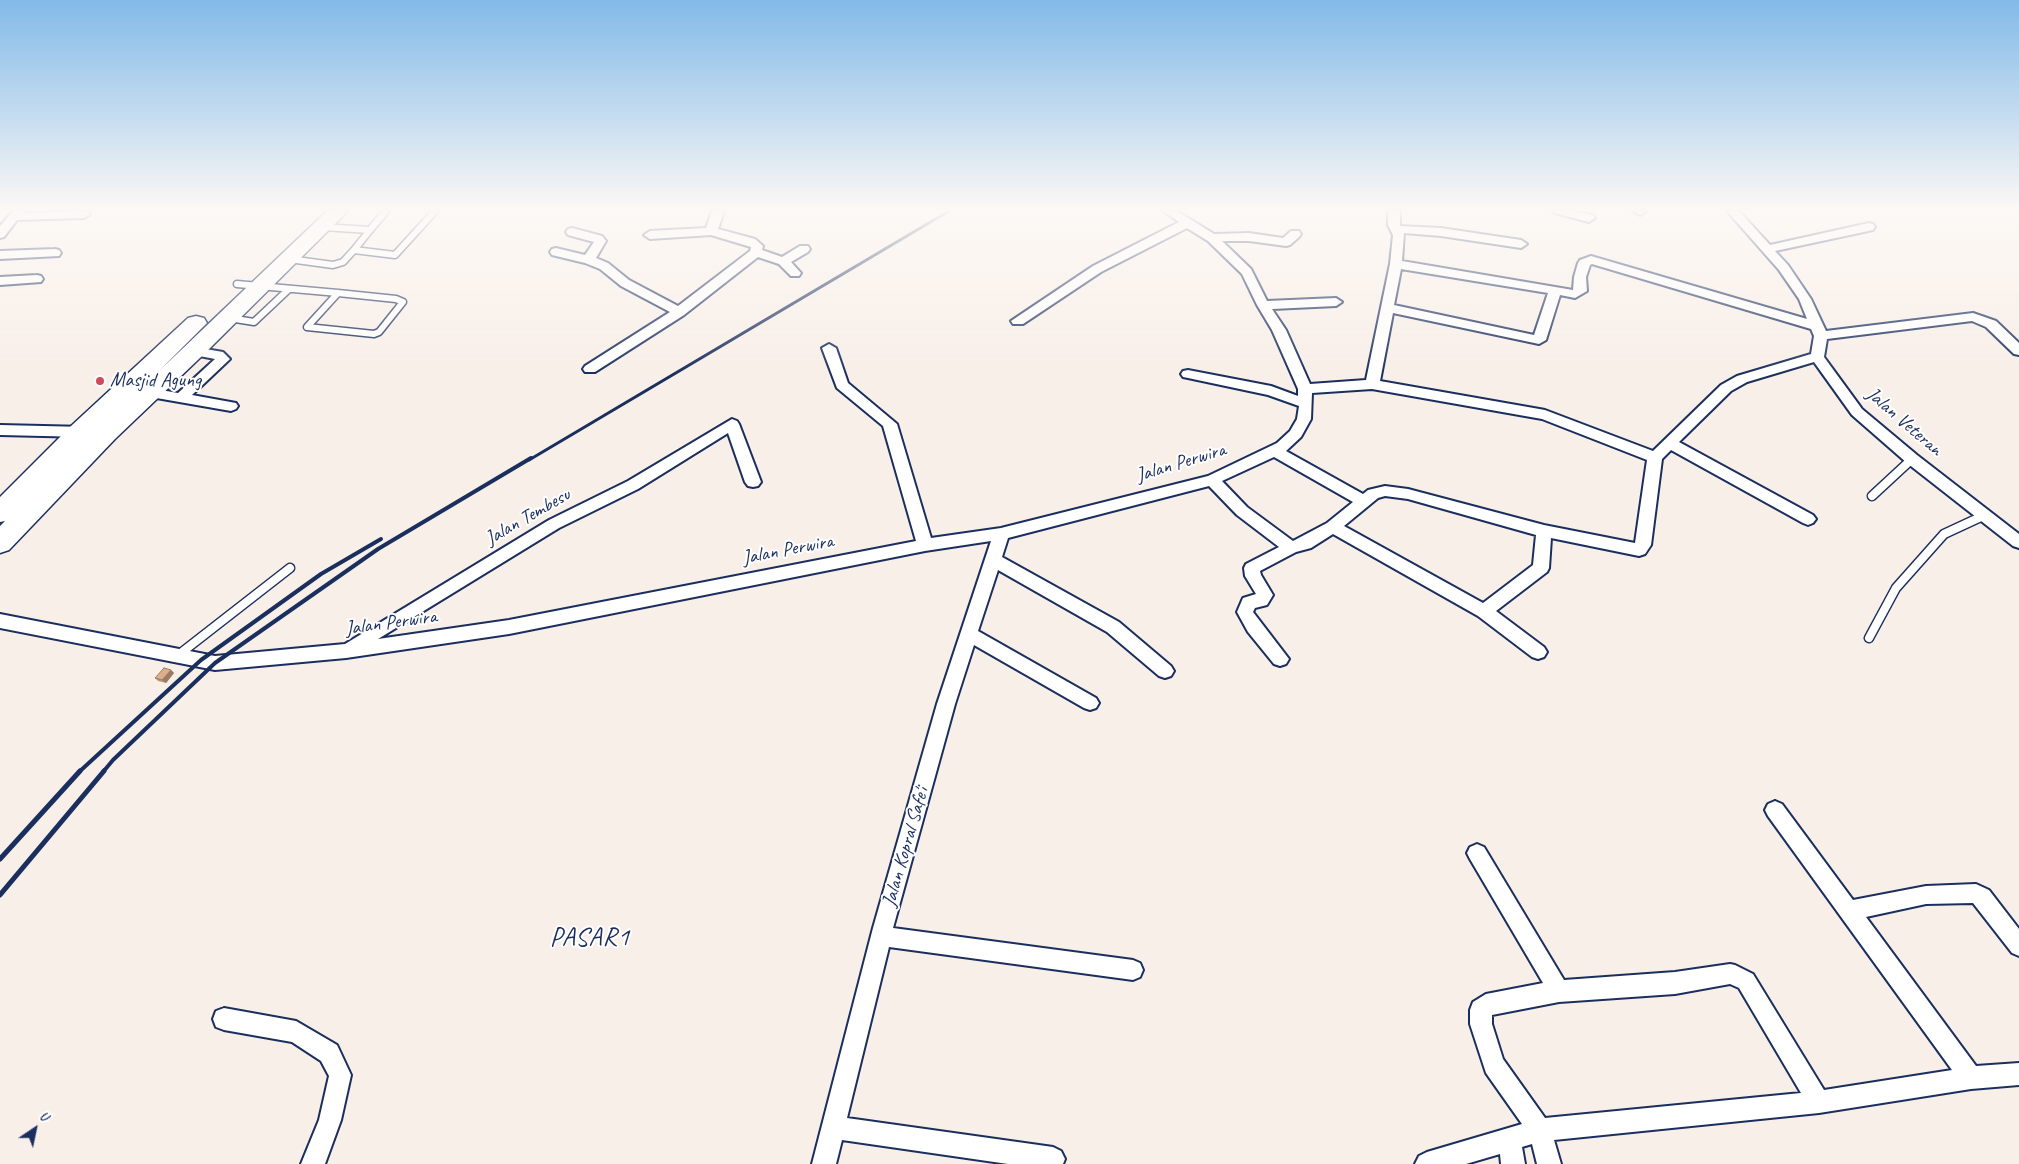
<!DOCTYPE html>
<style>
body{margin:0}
#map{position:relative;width:2019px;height:1164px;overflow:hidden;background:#f8efe8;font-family:Caveat,sans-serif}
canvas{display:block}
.north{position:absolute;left:10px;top:1104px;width:50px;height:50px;-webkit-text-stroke:4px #fff;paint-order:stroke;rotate:34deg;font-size:14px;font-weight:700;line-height:20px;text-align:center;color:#1b2f5e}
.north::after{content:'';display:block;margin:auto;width:18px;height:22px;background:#1b2f5e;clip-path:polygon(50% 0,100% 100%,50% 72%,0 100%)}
</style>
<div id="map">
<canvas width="2019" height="1164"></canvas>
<div class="north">U</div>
</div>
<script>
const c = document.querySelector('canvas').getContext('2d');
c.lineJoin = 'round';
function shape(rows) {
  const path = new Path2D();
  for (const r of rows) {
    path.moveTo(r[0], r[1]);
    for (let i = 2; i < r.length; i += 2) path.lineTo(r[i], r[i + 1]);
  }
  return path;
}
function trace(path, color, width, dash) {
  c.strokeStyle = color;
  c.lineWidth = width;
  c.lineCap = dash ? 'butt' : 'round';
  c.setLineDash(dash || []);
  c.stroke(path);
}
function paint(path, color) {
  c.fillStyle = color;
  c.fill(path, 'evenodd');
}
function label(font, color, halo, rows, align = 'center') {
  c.font = font + ' Caveat,sans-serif';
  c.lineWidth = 4;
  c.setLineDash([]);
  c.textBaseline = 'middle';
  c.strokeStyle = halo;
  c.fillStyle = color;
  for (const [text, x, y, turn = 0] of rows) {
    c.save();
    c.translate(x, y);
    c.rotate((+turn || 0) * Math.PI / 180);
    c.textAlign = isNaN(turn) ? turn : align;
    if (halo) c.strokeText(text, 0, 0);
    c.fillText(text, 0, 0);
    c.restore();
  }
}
const laneFar1 = shape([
 [323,227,370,230,354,250,395,255,435,211],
 [370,230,386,211],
 [289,259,333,265,343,262,354,250],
 [237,284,338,293],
 [338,293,396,299,403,302,379,332,374,334,307,327,338,293],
 [229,318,254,322,289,289]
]);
const lane = shape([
 [1872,496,1912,459],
 [1869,638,1896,588,1944,534,1985,515],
 [177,656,290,568]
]);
const street = shape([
 [13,211,25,211,23,213,85,211,90,214,84,218,17,220,4,237,0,238,0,226,13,211],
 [712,211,724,211,718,229,755,239,763,246,762,250,782,257,800,246,808,246,810,249,808,252,791,262,801,273,799,276,791,276,779,264,758,257,684,315,595,372,585,372,583,369,585,366,670,312,621,286,600,269,585,263,552,255,550,252,552,249,556,248,585,255,594,242,568,235,566,232,568,229,572,228,602,236,606,241,596,258,608,263,629,280,678,306,750,251,751,247,711,235,650,239,644,235,650,231,706,228,712,211],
 [1163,211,1177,211,1214,234,1249,233,1283,238,1291,231,1299,231,1301,234,1299,237,1290,245,1286,246,1249,241,1222,241,1251,269,1267,301,1336,298,1342,302,1336,306,1272,309,1286,330,1310,384,1366,380,1390,264,1393,235,1388,225,1388,211,1400,211,1400,226,1441,228,1521,240,1527,244,1521,248,1441,236,1404,233,1402,261,1573,290,1574,277,1578,263,1580,260,1591,256,1807,319,1799,299,1779,270,1727,211,1739,211,1770,245,1869,223,1873,224,1875,227,1873,230,1775,251,1788,265,1811,299,1826,331,1973,313,1996,321,2019,343,2019,355,2014,354,1986,327,1972,321,1827,339,1824,357,1862,409,1917,455,2019,534,2019,548,2013,546,1907,463,1852,415,1814,362,1747,382,1731,391,1679,442,1813,515,1816,519,1813,523,1808,525,1803,523,1671,450,1662,459,1651,545,1645,554,1639,556,1551,538,1549,568,1547,572,1496,611,1544,647,1547,652,1544,657,1538,659,1532,657,1478,616,1333,534,1311,548,1296,552,1260,571,1261,575,1273,595,1267,605,1255,608,1253,612,1289,659,1286,664,1280,666,1274,664,1248,632,1237,612,1243,598,1256,594,1245,576,1244,568,1246,564,1279,547,1237,515,1209,486,1008,538,1002,557,1119,622,1171,666,1174,671,1171,676,1165,678,1159,676,1107,632,998,570,978,631,1096,698,1099,703,1096,708,1090,710,1084,708,974,645,955,704,893,928,1133,960,1140,963,1143,970,1140,977,1133,980,889,947,847,1118,1053,1147,1061,1151,1065,1159,1063,1164,1008,1164,842,1140,836,1164,812,1164,873,928,937,704,991,541,925,551,509,634,346,658,215,670,0,628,0,614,215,656,345,644,549,520,628,481,732,419,737,421,739,424,761,482,758,486,753,487,748,486,745,482,728,433,638,489,559,528,378,639,509,620,916,541,883,426,837,388,822,348,829,344,836,348,848,383,897,424,931,538,1001,528,1208,476,1277,443,1290,431,1297,419,1299,406,1268,395,1188,378,1183,377,1181,374,1183,371,1188,370,1271,386,1298,396,1298,389,1272,330,1257,305,1242,274,1208,241,1187,228,1101,272,1023,324,1013,324,1011,321,1093,266,1179,222,1163,211],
 [1592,264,1811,329,1814,336,1811,354,1737,376,1721,385,1653,451,1545,410,1380,381,1393,313,1539,344,1546,340,1560,295,1575,298,1587,291,1586,277,1590,265,1592,264],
 [1401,269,1548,293,1534,335,1394,305,1401,269],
 [1372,389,1542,419,1647,460,1635,543,1544,525,1408,489,1385,486,1368,490,1363,494,1286,451,1301,437,1311,419,1312,393,1372,389],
 [1274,457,1353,502,1327,523,1293,541,1247,507,1222,481,1274,457],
 [1385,496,1408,499,1536,535,1533,565,1483,603,1344,526,1378,498,1385,496],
 [1553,211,1573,211,1593,215,1595,218,1589,222,1555,213,1553,211],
 [1633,211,1646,211,1640,215,1633,211],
 [55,249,59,250,61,253,59,256,0,259,0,251,55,249],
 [37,275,41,276,43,279,41,282,0,285,0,277,37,275],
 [194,347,223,352,230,359,192,395,236,403,238,406,236,409,231,411,145,396,143,393,145,390,150,388,178,393,215,359,189,354,187,351,189,348,194,347],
 [0,425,86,427,91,429,93,432,91,435,86,437,0,435,0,425],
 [1775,801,1782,804,1853,900,1926,886,1976,884,1989,890,2019,929,2019,956,2012,953,1973,903,1926,904,1866,917,1976,1066,2019,1063,2019,1085,1971,1089,1819,1113,1554,1140,1561,1164,1537,1164,1532,1144,1522,1147,1525,1164,1501,1164,1500,1154,1466,1164,1415,1164,1419,1156,1427,1152,1522,1124,1486,1073,1470,1024,1470,1010,1473,1002,1486,994,1543,983,1470,859,1467,853,1470,847,1477,844,1484,847,1564,980,1675,972,1730,964,1735,965,1753,974,1824,1090,1952,1070,1768,816,1765,810,1768,804,1775,801],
 [1730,984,1739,988,1801,1093,1545,1118,1503,1059,1492,1024,1492,1015,1559,1002,1675,994,1730,984],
 [224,1008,296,1021,337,1045,351,1075,341,1120,325,1164,301,1164,319,1120,329,1076,321,1061,292,1042,224,1030,216,1027,213,1019,216,1011,224,1008]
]);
const highway = shape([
 [327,211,348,211,202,356,115,439,9,550,0,553,0,526,5,521,0,522,0,497,71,426,188,318,196,316,204,318,207,323,160,370,327,211]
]);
trace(laneFar1, '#1b2f5e', 9);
trace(lane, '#1b2f5e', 11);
trace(street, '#1b2f5e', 4);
trace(highway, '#1b2f5e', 3);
trace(laneFar1, '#fff', 6);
trace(lane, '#fff', 8);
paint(street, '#fff');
paint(highway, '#fff');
trace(shape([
 [529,460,949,211]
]), '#1b2f5e', 3);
trace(shape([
 [79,772,201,660,321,574,381,539],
 [103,772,113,760,215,663,378,549,531,458]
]), '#1b2f5e', 4);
trace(shape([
 [0,859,80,771],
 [0,895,104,771]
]), '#1b2f5e', 5);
paint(shape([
 [171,670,174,673,166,683,158,681,155,678]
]), '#bc9678');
paint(shape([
 [171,670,174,673,166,683,162,680]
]), '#997a62');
const building = shape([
 [164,668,171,670,162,680,155,678,164,668]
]);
paint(building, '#dbae8c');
trace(building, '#997a62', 1);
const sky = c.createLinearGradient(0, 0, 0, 374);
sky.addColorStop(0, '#82bae8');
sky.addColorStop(0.56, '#fcf8f5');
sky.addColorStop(1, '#fcf8f500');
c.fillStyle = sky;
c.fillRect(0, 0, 2019, 374);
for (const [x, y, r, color] of [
 [100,381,5,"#d1495b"]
]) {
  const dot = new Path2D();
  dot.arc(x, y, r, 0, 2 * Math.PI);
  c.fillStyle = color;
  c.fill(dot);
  trace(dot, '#fff', 2);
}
label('20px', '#1b2f5e', '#fff', [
 ["Masjid Agung",110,381]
], 'left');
label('20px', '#1b2f5e', '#fff', [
 ["Jalan Veteran",1904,422,41],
 ["Jalan Perwira",1181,463,-17],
 ["Jalan Tembesu",528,517,-30],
 ["Jalan Perwira",788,550,-11],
 ["Jalan Perwira",391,623,-8],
 ["Jalan Kopral Safe'i",906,847,-74]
]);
c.letterSpacing = '1px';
label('26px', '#1b2f5e', '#fff', [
 ["PASAR1",590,938]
]);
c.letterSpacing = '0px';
</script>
